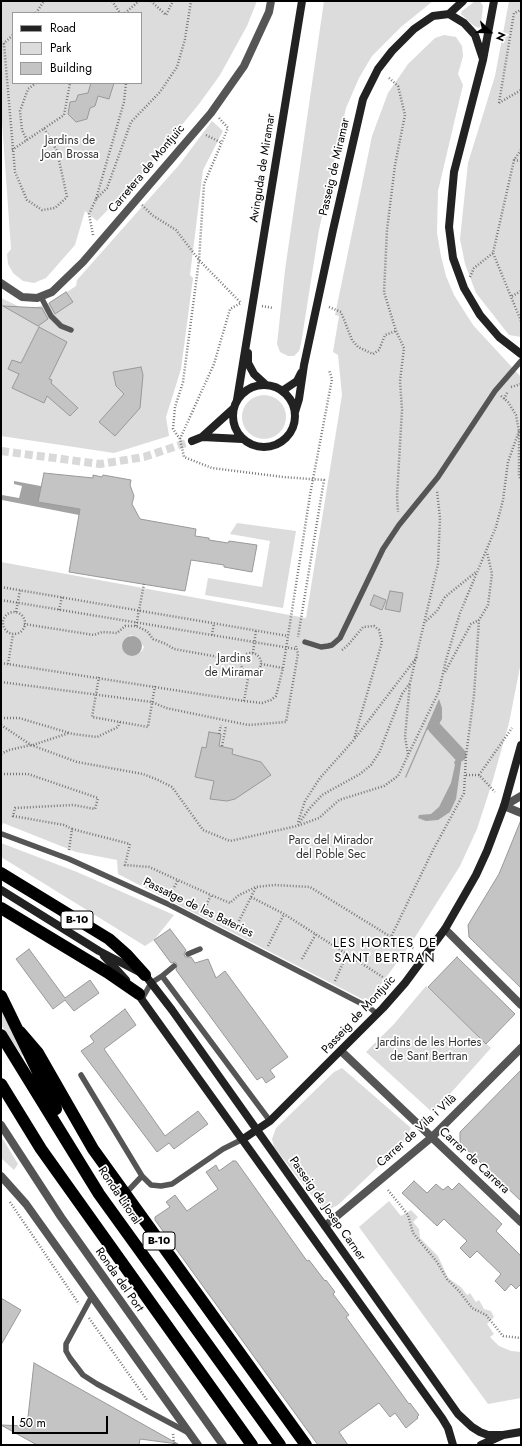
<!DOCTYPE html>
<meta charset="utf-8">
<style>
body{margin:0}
#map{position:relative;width:522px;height:1446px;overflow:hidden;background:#fff;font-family:Jost,sans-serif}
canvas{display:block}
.frame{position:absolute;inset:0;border:2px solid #000;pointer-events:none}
.legend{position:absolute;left:12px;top:12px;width:130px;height:72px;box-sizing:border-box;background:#fff;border:1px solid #999;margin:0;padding:5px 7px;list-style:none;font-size:12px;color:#000}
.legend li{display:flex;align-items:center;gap:8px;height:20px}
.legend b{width:20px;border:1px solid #999}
.north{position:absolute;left:470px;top:12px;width:40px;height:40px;-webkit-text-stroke:3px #fff;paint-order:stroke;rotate:113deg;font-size:11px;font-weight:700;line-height:16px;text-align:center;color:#000}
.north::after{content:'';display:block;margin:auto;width:14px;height:18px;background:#000;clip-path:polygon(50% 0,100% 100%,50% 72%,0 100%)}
.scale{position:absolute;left:12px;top:1416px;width:96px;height:18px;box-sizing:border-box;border:2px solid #000;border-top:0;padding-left:5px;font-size:12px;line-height:14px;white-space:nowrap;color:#000;-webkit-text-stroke:3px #fff;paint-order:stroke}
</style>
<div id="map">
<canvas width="522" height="1446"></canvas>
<div class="frame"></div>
<ul class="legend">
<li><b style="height:5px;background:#222"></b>Road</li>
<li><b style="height:11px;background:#dcdcdc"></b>Park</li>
<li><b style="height:11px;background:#c4c4c4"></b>Building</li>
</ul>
<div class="north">N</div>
<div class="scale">50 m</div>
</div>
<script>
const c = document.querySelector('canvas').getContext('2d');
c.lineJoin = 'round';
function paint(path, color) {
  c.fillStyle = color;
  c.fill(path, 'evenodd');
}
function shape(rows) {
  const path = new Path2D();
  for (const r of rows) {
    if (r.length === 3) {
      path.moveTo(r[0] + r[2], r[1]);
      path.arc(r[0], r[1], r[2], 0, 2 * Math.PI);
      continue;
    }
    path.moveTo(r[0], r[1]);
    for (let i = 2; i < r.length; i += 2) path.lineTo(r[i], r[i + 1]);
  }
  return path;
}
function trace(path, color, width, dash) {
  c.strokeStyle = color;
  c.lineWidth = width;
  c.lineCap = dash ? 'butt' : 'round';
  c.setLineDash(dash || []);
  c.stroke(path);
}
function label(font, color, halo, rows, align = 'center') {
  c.font = font + ' Jost,sans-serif';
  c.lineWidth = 3.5;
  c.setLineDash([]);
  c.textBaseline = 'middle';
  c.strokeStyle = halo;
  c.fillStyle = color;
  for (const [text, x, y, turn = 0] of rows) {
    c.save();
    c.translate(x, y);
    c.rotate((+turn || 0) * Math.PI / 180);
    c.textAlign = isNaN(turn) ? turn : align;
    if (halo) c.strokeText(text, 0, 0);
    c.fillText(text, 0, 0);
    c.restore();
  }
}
paint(shape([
 [1,1,257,1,247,26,220,75,199,104,137,180,97,221,85,211,75,245,46,278,34,283,23,281,13,273,8,264,7,254,11,249,1,108],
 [13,13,141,13,141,83,13,83],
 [324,1,433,1,401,27,372,56,359,78,346,108,319,230,301,344,299,351,294,356,288,356,280,352,277,344,285,270],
 [480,1,483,6,481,25,479,28,474,26,461,14,462,11,474,2],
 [509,1,521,1,521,337,509,335,476,293,465,264,460,239,468,163,495,76],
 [444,35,456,37,462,46,463,56,458,74,463,85,438,191,437,233,441,256,446,276,454,295,473,325,521,377,521,662,509,723,492,783,477,829,460,866,412,942,368,1002,118,874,117,860,76,852,3,823,1,828,1,562,306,618,342,395,338,355,333,352,339,316,335,315,372,136,388,93,408,64,435,38],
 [131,635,139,640,144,647,142,651,136,654,124,652,129,636],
 [212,121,223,131,203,170,190,275,193,278,181,369,166,417,169,436,114,453,1,436,1,298,20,307,37,307,50,303,76,286,77,280,179,165],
 [264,417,22],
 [237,523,296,531,283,608,205,595,208,578,262,587,270,541,230,534],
 [1,843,77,872,174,915,154,940,145,946,1,857],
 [426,986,491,1048,449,1095,432,1112,366,1052,394,1024],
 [1,1011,24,1051,22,1056,1,1025],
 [342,1068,411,1128,405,1141,338,1205,328,1210,320,1206,274,1147,272,1139,276,1128,334,1072],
 [1,1136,18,1164,14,1170,1,1158],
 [389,1201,401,1216,411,1210,418,1217,413,1222,419,1229,420,1238,438,1256,448,1278,461,1287,467,1295,470,1293,476,1302,479,1300,484,1309,491,1311,494,1317,487,1324,494,1334,490,1337,499,1346,511,1351,521,1352,521,1398,488,1404,359,1227]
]), '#dcdcdc');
paint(shape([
 [14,481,51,488,38,502,80,509,79,515,2,500,2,495,19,498,22,486,14,484],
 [132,646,10],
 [439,699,442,708,442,719,439,724,427,730,406,778,405,777],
 [461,754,462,757,456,799,450,812,438,820,426,821,418,818,419,815,431,814,439,807,451,783,455,765,454,762]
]), '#a3a3a3');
trace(shape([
 [434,727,460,755]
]), '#a3a3a3', 13);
const building = shape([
 [91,83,114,83,109,99,98,96,95,106,90,108,87,119,76,122,68,114,70,102,76,101,78,95,88,93,91,83],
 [66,292,73,302,55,314,49,303,66,292],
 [3,306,42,308,48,319,38,326,3,306],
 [39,327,67,342,49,379,52,380,51,383,78,408,70,416,47,396,44,403,12,388,19,374,8,369,12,360,21,363,39,327],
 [141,367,143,375,140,408,115,436,99,422,124,394,116,386,113,372,141,367],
 [44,473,93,478,93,475,102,477,103,475,131,480,130,485,134,496,132,504,140,519,196,529,195,536,209,538,209,540,228,543,229,541,257,545,252,572,224,567,224,565,191,560,185,591,69,572,80,509,38,502,44,473],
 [390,591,403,593,400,612,385,609,390,591],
 [374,595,386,600,382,610,370,605,374,595],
 [209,732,221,734,219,746,233,749,232,754,261,762,271,775,235,799,227,801,210,799,214,781,195,777,202,747,206,748,209,732],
 [521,820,521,988,469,937,468,925,499,874,521,820],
 [170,929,186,950,184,954,185,957,191,957,195,963,208,959,216,978,225,971,288,1057,270,1070,275,1077,266,1083,262,1077,257,1080,176,970,177,964,175,962,171,963,154,940,170,929],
 [29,949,65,998,90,980,99,993,74,1011,65,1000,53,1009,16,959,29,949],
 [457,957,515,1014,486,1044,428,987,457,957],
 [125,1009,136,1025,104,1049,165,1136,198,1111,208,1124,174,1149,169,1143,157,1152,81,1051,94,1042,90,1036,125,1009],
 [521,1070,521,1201,460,1143,460,1132,521,1070],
 [233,1161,236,1161,307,1261,309,1260,325,1281,326,1280,335,1292,333,1294,349,1315,346,1317,409,1404,410,1403,419,1415,417,1417,418,1418,406,1428,395,1413,390,1417,379,1403,339,1432,348,1445,318,1445,155,1220,155,1217,170,1207,166,1202,175,1195,187,1211,218,1189,206,1172,216,1165,219,1171,233,1161],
 [414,1181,427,1193,436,1184,443,1190,448,1186,452,1190,459,1183,502,1224,496,1231,521,1256,521,1284,516,1289,511,1284,505,1291,495,1281,501,1274,477,1251,470,1258,460,1248,467,1241,449,1224,444,1219,437,1226,402,1193,414,1181],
 [1,1298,21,1310,1,1345,1,1298],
 [34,1363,178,1444,140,1439,139,1445,37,1445,1,1425,27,1426,34,1363]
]);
paint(building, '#c4c4c4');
trace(building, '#999', 1);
trace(shape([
 [1,451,100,464,144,457,192,441]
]), '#d9d9d9', 8, [8, 4]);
trace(shape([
 [112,1,120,13],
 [151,1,166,15,173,1],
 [36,13,44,1],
 [125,13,139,1],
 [1,42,4,44,15,172,27,200,42,210,55,208,67,197,57,151,44,128],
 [1,46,13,35],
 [389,78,398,86,405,115,395,165,387,230,384,292,396,331,404,348,400,381,402,410,397,496,398,512],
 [499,103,514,13,521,10],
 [499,103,521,90],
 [219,118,228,128,204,184,199,260,183,382,175,407,173,429,180,439,184,457,212,468,283,477,324,480,298,637],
 [206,135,222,143],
 [27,140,22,130,20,111,28,89,36,83],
 [12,150,64,115,70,83],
 [521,150,514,160,493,253,521,321],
 [514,160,521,161],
 [96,199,107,188,131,122,160,92,177,67,185,39,191,1],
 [142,205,152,215,176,230,199,260,241,303],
 [93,235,89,214,96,199,124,102,126,83],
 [470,277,474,268,493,253],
 [512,296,521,291],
 [262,306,273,308],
 [329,307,341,312,352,340,358,347,373,354,379,350,385,335,396,331],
 [511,387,521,384],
 [501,396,508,402,516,415,519,431,519,476,521,480],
 [504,399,508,391],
 [180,439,214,364,230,309,241,303],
 [1,587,288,636],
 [1,600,296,649],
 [59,610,62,597],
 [16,612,20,590],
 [14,623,11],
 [426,621,437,611,445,597,476,572],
 [24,624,94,635,102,632,117,633,125,626,136,626,147,631,153,639,166,644,174,649,241,661],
 [136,626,144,584],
 [212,635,214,623],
 [342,650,348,645,363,627,374,626,379,630,382,642,354,739],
 [251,663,10],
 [253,653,256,630],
 [1,663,244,701,262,703,271,700,276,696,283,668,310,495,332,379,329,370],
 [8,664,13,634],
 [261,664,283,668],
 [445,672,471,624,479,620],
 [99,677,92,717,148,727,155,686],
 [1,682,152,702,166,708,248,725,286,722,298,654,296,646],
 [244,701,249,673],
 [1,718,19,718,73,734,97,737,118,727,120,722],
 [1,725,31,745,77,762,143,774,158,780,172,787,203,830,230,841,297,826,319,818,339,800,384,786,398,776,439,691,446,660,460,613,496,527,503,500,508,462,519,431],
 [219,734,221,725],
 [33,745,69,733],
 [222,746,226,726],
 [1,754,9,750,31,745],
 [408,754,405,737,410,683],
 [1,774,28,774,98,798,95,809,73,805,15,808,13,816,64,825,72,829,69,850],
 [466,775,479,775,495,792],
 [479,775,512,728],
 [298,822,305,801,320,778,353,741,417,657],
 [298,825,309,809,322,795,360,774,371,765,379,753,402,694,410,683,438,564,440,518,437,491],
 [72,829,130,844,125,865,149,867,211,895],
 [170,895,178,880],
 [251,897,256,887],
 [203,913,211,895,230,903,239,895,256,887,274,885,310,887,391,937,432,852,464,793,466,756,474,695,479,620,488,605,492,574,487,552],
 [235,929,251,897,284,914,389,981],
 [391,937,415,949],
 [268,946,284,914],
 [302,959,316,934],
 [335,981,347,954],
 [388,1190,408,1215,413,1233,437,1262,447,1279,459,1291,472,1308,486,1315,503,1336,521,1338],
 [10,1202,79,1304],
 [89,1318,147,1400],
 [173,1434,174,1443,177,1445]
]), '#777', 2.5, [1, 2]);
trace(shape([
 [41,297,51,316,61,326,71,330],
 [305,642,321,647,328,646,332,645,340,638,383,549,399,525,438,477,495,391,521,361],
 [2,834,69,859,170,905,370,1008,377,1014],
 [188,954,200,949],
 [174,966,162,976,270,1121],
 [142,999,151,983,162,976],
 [81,1075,142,1176,151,1185,161,1186,172,1184,223,1149,243,1139],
 [125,1194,142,1176],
 [92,1296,66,1344,66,1351,70,1358,83,1375,97,1384,187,1432]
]), '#555', 5.5);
trace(shape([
 [1,283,22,297,37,298,52,292,83,262,211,113,244,66,269,12,271,1],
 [504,806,521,796],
 [504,806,521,813],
 [445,929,521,1005],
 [341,1051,521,1222],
 [1,1125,61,1217,223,1445],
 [1,1176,26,1204,198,1445],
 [325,1226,432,1137,521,1048]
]), '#555', 8);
trace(shape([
 [494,1,483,60,454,172,449,227,453,258,464,288,480,315,499,337,521,354],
 [449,14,464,23,475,35,483,59],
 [248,353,248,363,254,374,266,385],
 [264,416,31],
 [282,391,297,381,301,373],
 [237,400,302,1],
 [295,412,299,399,304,365,333,230,363,99,378,69,392,51,414,29,433,16,449,14,463,1],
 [202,437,242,439],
 [192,441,202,437,234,408],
 [1,890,99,951,145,975,172,1010,458,1414,472,1427,480,1432,488,1435,503,1435],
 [104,956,126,980],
 [135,990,442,1418,448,1428,453,1445],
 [243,1139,270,1121,383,1008,405,983,445,929,476,875,487,851,504,806,521,745],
 [481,1445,503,1435,521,1432]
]), '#222', 8);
trace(shape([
 [1,873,109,939,127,955,145,975],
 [1,908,107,972,139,994],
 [1,996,56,1109],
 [20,1032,38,1053,93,1149,306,1445],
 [1,1035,99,1194,280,1445],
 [1,1084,41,1149,252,1445]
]), '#000', 12);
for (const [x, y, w] of [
 [77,920,32],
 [159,1241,32]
]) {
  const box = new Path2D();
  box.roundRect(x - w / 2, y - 9, w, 18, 3);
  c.fillStyle = '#fff';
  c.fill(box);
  trace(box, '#000', 1);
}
label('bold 11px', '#000', null, [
 ["B-10",77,920],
 ["B-10",159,1241]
]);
label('12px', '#333', '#fff', [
 ["Jardins de",70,141],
 ["Joan Brossa",70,155],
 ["Jardins",234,659],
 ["de Miramar",234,673],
 ["Parc del Mirador",331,841],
 ["del Poble Sec",331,855],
 ["Jardins de les Hortes",429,1043],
 ["de Sant Bertran",429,1057]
]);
label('12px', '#000', '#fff', [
 ["Passeig de Miramar",335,167,-77],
 ["Avinguda de Miramar",263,168,-81],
 ["Carretera de Montjuïc",147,169,-50],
 ["Passatge de les Bateries",198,908,26],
 ["Passeig de Montjuïc",359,1015,-47],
 ["Carrer de Vila i Vilà",417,1131,-42],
 ["Carrer de Carrera",474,1161,43],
 ["Ronda Litoral",119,1196,56],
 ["Passeig de Josep Carner",327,1209,55],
 ["Ronda del Port",119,1280,55]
]);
c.letterSpacing = '1px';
label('13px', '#000', '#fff', [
 ["LES HORTES DE",385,944],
 ["SANT BERTRAN",385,959]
]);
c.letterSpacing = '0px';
</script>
